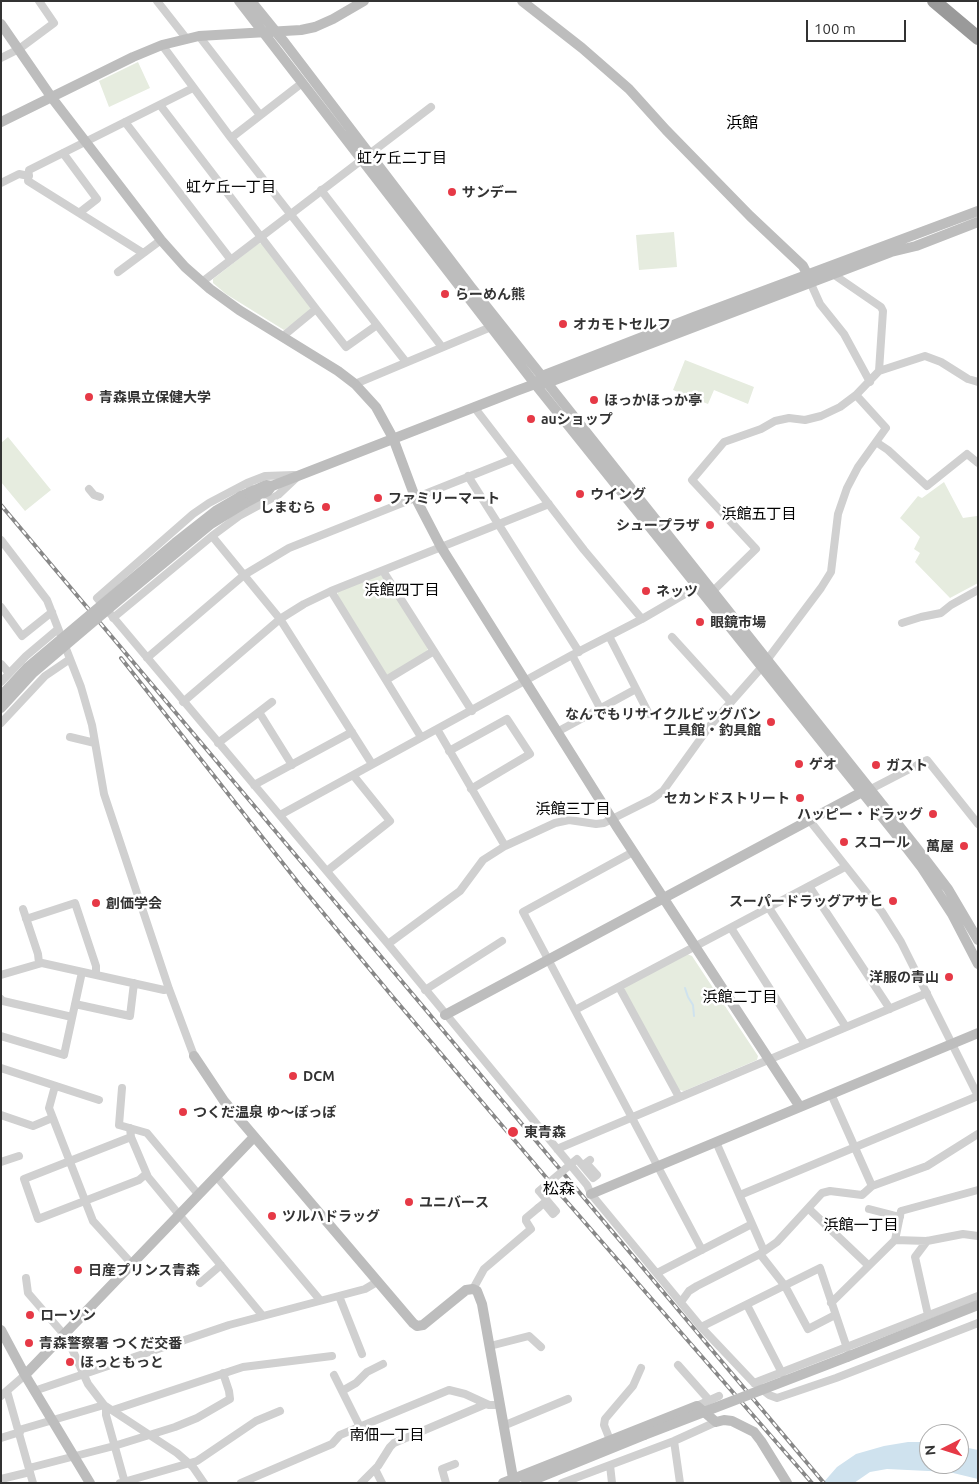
<!DOCTYPE html>
<meta charset="utf-8">
<style>
body{margin:0}
#map{position:relative;width:979px;height:1484px;overflow:hidden;background:#fff;font-family:Ubuntu,sans-serif}
canvas{display:block}
.frame{position:absolute;inset:0;border:2px solid #333;pointer-events:none}
.north{position:absolute;left:919px;top:1424px;width:50px;height:50px;box-sizing:border-box;background:#fff;border:1px solid #adadad;border-radius:50%;rotate:265deg;font-size:14px;font-weight:700;line-height:20px;text-align:center;color:#333}
.north::after{content:'';display:block;margin:auto;width:18px;height:22px;background:#e63946;clip-path:polygon(50% 0,100% 100%,50% 72%,0 100%)}
.scale{position:absolute;left:806px;top:20px;width:100px;height:22px;box-sizing:border-box;border:2px solid #333;border-top:0;padding-left:6px;font-size:15px;line-height:18px;white-space:nowrap;color:#333;-webkit-text-stroke:4px #fff;paint-order:stroke}
</style>
<div id="map">
<canvas width="979" height="1484"></canvas>
<div class="frame"></div>
<div class="north">N</div>
<div class="scale">100 m</div>
</div>
<script>
const c = document.querySelector('canvas').getContext('2d');
c.lineJoin = 'round';
function paint(path, color) {
  c.fillStyle = color;
  c.fill(path, 'evenodd');
}
function shape(rows) {
  const path = new Path2D();
  for (const r of rows) {
    path.moveTo(r[0], r[1]);
    for (let i = 2; i < r.length; i += 2) path.lineTo(r[i], r[i + 1]);
  }
  return path;
}
function trace(path, color, width, dash) {
  c.strokeStyle = color;
  c.lineWidth = width;
  c.lineCap = dash ? 'butt' : 'round';
  c.setLineDash(dash || []);
  c.stroke(path);
}
function label(font, color, halo, rows, align = 'center') {
  c.font = font + ' Ubuntu,"Noto Sans JP",sans-serif';
  c.lineWidth = 5;
  c.setLineDash([]);
  c.textBaseline = 'middle';
  c.strokeStyle = halo;
  c.fillStyle = color;
  for (const [text, x, y, turn = 0] of rows) {
    c.save();
    c.translate(x, y);
    c.rotate((+turn || 0) * Math.PI / 180);
    c.textAlign = isNaN(turn) ? turn : align;
    if (halo) c.strokeText(text, 0, 0);
    c.fillText(text, 0, 0);
    c.restore();
  }
}
paint(shape([
 [138,62,150,88,109,107,99,81],
 [674,232,677,267,639,270,636,235],
 [259,243,263,244,311,306,310,311,284,330,226,294,213,283,213,279],
 [685,360,754,387,748,404,714,390,708,404,673,390],
 [8,437,51,490,25,511,1,482,1,443],
 [944,482,963,518,977,516,978,518,978,583,950,598,915,562,920,553,914,549,920,537,900,518,918,496,922,498],
 [380,575,383,577,428,648,427,652,389,675,386,675,337,596,338,592],
 [687,954,692,956,758,1056,757,1060,684,1091,679,1090,624,991,625,986]
]), '#e6ecdf');
paint(shape([
 [908,1442,929,1442,929,1464,959,1464,959,1446,978,1450,978,1479,949,1472,887,1469,870,1472,854,1483,823,1483,837,1467,856,1454,884,1446]
]), '#cfe2ee');
trace(shape([
 [685,988,688,997,693,1005,694,1016]
]), '#cfe2ee', 2);
trace(shape([
 [157,1,186,38],
 [199,36,260,115],
 [162,45,231,138,406,362],
 [1,58,19,49,54,23,39,1],
 [160,105,316,309,282,337],
 [125,122,231,260],
 [231,138,302,83],
 [63,153,97,199,79,213],
 [1,183,19,174,29,176],
 [321,190,442,347],
 [143,253,28,181,29,170,193,88],
 [118,272,161,240],
 [830,272,881,307,883,311,879,371],
 [202,282,431,107],
 [811,284,820,304,844,334,870,382],
 [316,309,346,347,377,325],
 [355,384,491,327],
 [474,407,584,550,642,619],
 [876,442,888,450,927,486,967,454,978,463],
 [468,476,579,652],
 [247,483,265,476,294,475],
 [89,489,94,495,100,497],
 [252,491,247,483,209,503,193,514,97,598,388,944,587,1185,591,1194,701,1327,754,1383,769,1395,777,1398,836,1378,978,1323],
 [212,536,239,516,278,495,296,478],
 [1,540,47,600,81,687,92,725,104,794,169,989,194,1056],
 [383,571,472,711],
 [331,591,421,737],
 [713,591,756,549,692,480,724,442,761,429,775,421,789,418,805,420,821,416,840,407,856,395],
 [1,607,22,636,52,612],
 [113,618,212,536,280,619,372,764],
 [902,623,921,617,941,613,951,605,978,590],
 [609,636,649,714],
 [672,637,731,702],
 [572,655,600,708],
 [147,658,244,575,289,548,513,459],
 [1,664,9,673],
 [386,680,434,651],
 [1,682,26,656,58,629],
 [183,702,280,619,304,604,331,591,549,504],
 [259,712,272,702],
 [1,723,45,676,70,659],
 [437,729,505,846],
 [557,732,636,689],
 [70,737,95,743],
 [218,743,259,712,292,765],
 [449,751,507,719,530,754,471,789],
 [254,785,352,732],
 [867,791,927,760,978,824],
 [280,815,572,655,642,619,697,587],
 [810,821,882,912,901,942,978,1096],
 [633,852,523,912,702,1250],
 [327,871,390,821,353,775],
 [809,886,890,1009],
 [769,908,846,1027],
 [23,909,38,954,39,963],
 [26,919,75,903,96,966,96,975],
 [731,928,805,1044],
 [388,944,460,891,483,860,505,846,555,823,569,820,596,824,604,823,652,799,663,791,709,727,761,668,821,588,831,572,838,514,847,488,858,467,886,428,856,395,879,371,925,356,941,362,968,379,978,382],
 [1,975,42,963,164,990,169,989],
 [619,987,679,1097],
 [425,990,502,941],
 [1,999,3,1001,72,1017],
 [75,1004,130,1016,134,983],
 [575,1010,845,867],
 [1,1036,64,1055,82,972],
 [1,1068,99,1100],
 [55,1086,49,1108,93,1221,132,1264],
 [122,1088,119,1125,147,1133,198,1194],
 [831,1094,872,1186],
 [1,1115,33,1126,52,1118],
 [130,1128,131,1137,148,1177,262,1315],
 [131,1137,24,1179,38,1219,139,1180,146,1174],
 [716,1142,764,1251],
 [557,1149,927,993],
 [1,1162,19,1156],
 [216,1176,320,1300],
 [740,1195,978,1096],
 [809,1209,868,1265],
 [869,1209,900,1217],
 [895,1240,901,1211,978,1190],
 [927,1241,915,1257,928,1315],
 [760,1254,785,1286,808,1329,835,1315],
 [657,1273,752,1224],
 [26,1278,28,1293,67,1338,88,1384,104,1405,177,1453,193,1467,204,1483],
 [200,1283,221,1265],
 [473,1289,484,1269,531,1229,526,1221,526,1218,538,1208],
 [339,1296,362,1354],
 [681,1302,689,1291,697,1286,760,1254,777,1242,822,1193,830,1191,862,1195,872,1186,927,1166,978,1134],
 [831,1303,895,1240,927,1241,963,1234,978,1236],
 [747,1305,782,1373],
 [701,1327,820,1268,847,1348],
 [490,1346,529,1336,541,1347],
 [678,1365,709,1400],
 [334,1375,360,1427],
 [754,1383,978,1296],
 [7,1391,33,1483],
 [34,1391,229,1325,365,1289,377,1282],
 [342,1391,356,1383,367,1372,383,1364],
 [1,1396,25,1375],
 [697,1406,719,1396],
 [106,1408,106,1415,125,1483],
 [113,1410,243,1367,332,1356],
 [503,1426,568,1399],
 [19,1430,104,1405],
 [1,1438,20,1432],
 [610,1440,604,1425,605,1419,633,1386,641,1368],
 [674,1441,680,1483],
 [610,1465,612,1483],
 [29,1468,114,1446,175,1427,197,1418,230,1399,229,1391,223,1373],
 [375,1469,382,1483],
 [1,1479,30,1472],
 [120,1483,197,1461,256,1421,280,1411],
 [241,1483,332,1444,340,1435,449,1390,465,1394,489,1405,499,1405],
 [361,1483,378,1466,390,1447,394,1443,486,1404],
 [446,1483,442,1469,455,1464],
 [562,1483,674,1441,716,1422]
]), '#d0d0d0', 8);
trace(shape([
 [239,1,535,384,899,838,922,868,952,914,978,964],
 [251,1,285,43,471,287,916,847,948,889,978,940],
 [522,1,582,48,629,89,666,130,750,216,803,266,810,280],
 [1,24,52,98,161,240,185,267,210,289,239,310,338,371,355,384,376,407,393,438,415,497,441,547,617,827,800,1107],
 [1,122,133,57,162,45,199,36,301,30,315,27,333,19,364,1],
 [539,380,542,376,694,317,978,211],
 [241,496,266,485,272,486,516,391,535,384,547,383,891,252,916,246,978,222],
 [245,503,268,491,272,486],
 [445,1015,862,792],
 [194,1056,224,1101,413,1323,417,1326,423,1325,466,1290,473,1289,477,1291,482,1304,513,1478],
 [591,1194,978,1033],
 [1,1330,25,1375,90,1483],
 [847,1357,978,1305],
 [25,1375,254,1137],
 [503,1483,697,1406,716,1422,724,1420,732,1421,754,1432,761,1441,787,1483],
 [526,1483,644,1435]
]), '#bdbdbd', 10);
trace(shape([
 [934,1,978,38]
]), '#9a9a9a', 14);
const rail = shape([
 [1,505,824,1483],
 [121,658,300,885,392,996,561,1195,812,1483]
]);
trace(rail, '#888', 4);
trace(rail, '#fff', 2, [5.5]);
trace(shape([
 [538,1208,544,1203,553,1214,556,1211,539,1191,577,1159,593,1178,597,1175,586,1163,590,1160]
]), '#d0d0d0', 8);
trace(shape([
 [1,696,28,667,175,543,217,510,241,496],
 [1,708,33,673,119,600,211,524,245,503],
 [644,1435,847,1357]
]), '#bdbdbd', 10);
for (const [x, y, r, color] of [
 [452,192,5,"#e63946"],
 [445,294,5,"#e63946"],
 [563,324,5,"#e63946"],
 [89,397,5,"#e63946"],
 [594,400,5,"#e63946"],
 [531,419,5,"#e63946"],
 [580,494,5,"#e63946"],
 [378,498,5,"#e63946"],
 [326,507,5,"#e63946"],
 [710,525,5,"#e63946"],
 [646,591,5,"#e63946"],
 [700,622,5,"#e63946"],
 [771,722,5,"#e63946"],
 [799,764,5,"#e63946"],
 [876,765,5,"#e63946"],
 [800,798,5,"#e63946"],
 [933,814,5,"#e63946"],
 [844,842,5,"#e63946"],
 [964,846,5,"#e63946"],
 [893,901,5,"#e63946"],
 [96,903,5,"#e63946"],
 [949,977,5,"#e63946"],
 [293,1076,5,"#e63946"],
 [183,1112,5,"#e63946"],
 [513,1132,6,"#e63946"],
 [409,1202,5,"#e63946"],
 [272,1216,5,"#e63946"],
 [78,1270,5,"#e63946"],
 [30,1315,5,"#e63946"],
 [29,1343,5,"#e63946"],
 [70,1362,5,"#e63946"]
]) {
  const dot = new Path2D();
  dot.arc(x, y, r, 0, 2 * Math.PI);
  c.fillStyle = color;
  c.fill(dot);
  trace(dot, '#fff', 2);
}
label('bold 14px', '#333', '#fff', [
 ["サンデー",462,192],
 ["らーめん熊",455,294],
 ["オカモトセルフ",573,324],
 ["青森県立保健大学",99,397],
 ["ほっかほっか亭",604,400],
 ["auショップ",541,419],
 ["ウイング",590,494],
 ["ファミリーマート",388,498],
 ["しまむら",316,507,"right"],
 ["シュープラザ",700,525,"right"],
 ["ネッツ",656,591],
 ["眼鏡市場",710,622],
 ["なんでもリサイクルビッグバン",761,714,"right"],
 ["工具館・釣具館",761,730,"right"],
 ["ゲオ",809,764],
 ["ガスト",886,765],
 ["セカンドストリート",790,798,"right"],
 ["ハッピー・ドラッグ",923,814,"right"],
 ["スコール",854,842],
 ["萬屋",954,846,"right"],
 ["スーパードラッグアサヒ",883,901,"right"],
 ["創価学会",106,903],
 ["洋服の青山",939,977,"right"],
 ["DCM",303,1076],
 ["つくだ温泉 ゆ～ぽっぽ",193,1112],
 ["東青森",524,1132],
 ["ユニバース",419,1202],
 ["ツルハドラッグ",282,1216],
 ["日産プリンス青森",88,1270],
 ["ローソン",40,1315],
 ["青森警察署 つくだ交番",39,1343],
 ["ほっともっと",80,1362]
], 'left');
label('15px', '#000', '#fff', [
 ["虹ケ丘二丁目",402,158],
 ["虹ケ丘一丁目",231,187],
 ["浜館五丁目",759,514],
 ["浜館四丁目",402,590],
 ["浜館三丁目",573,809],
 ["浜館二丁目",740,997],
 ["浜館一丁目",861,1225],
 ["南佃一丁目",387,1435]
]);
label('16px', '#000', '#fff', [
 ["浜館",742,123],
 ["松森",559,1189]
]);
</script>
